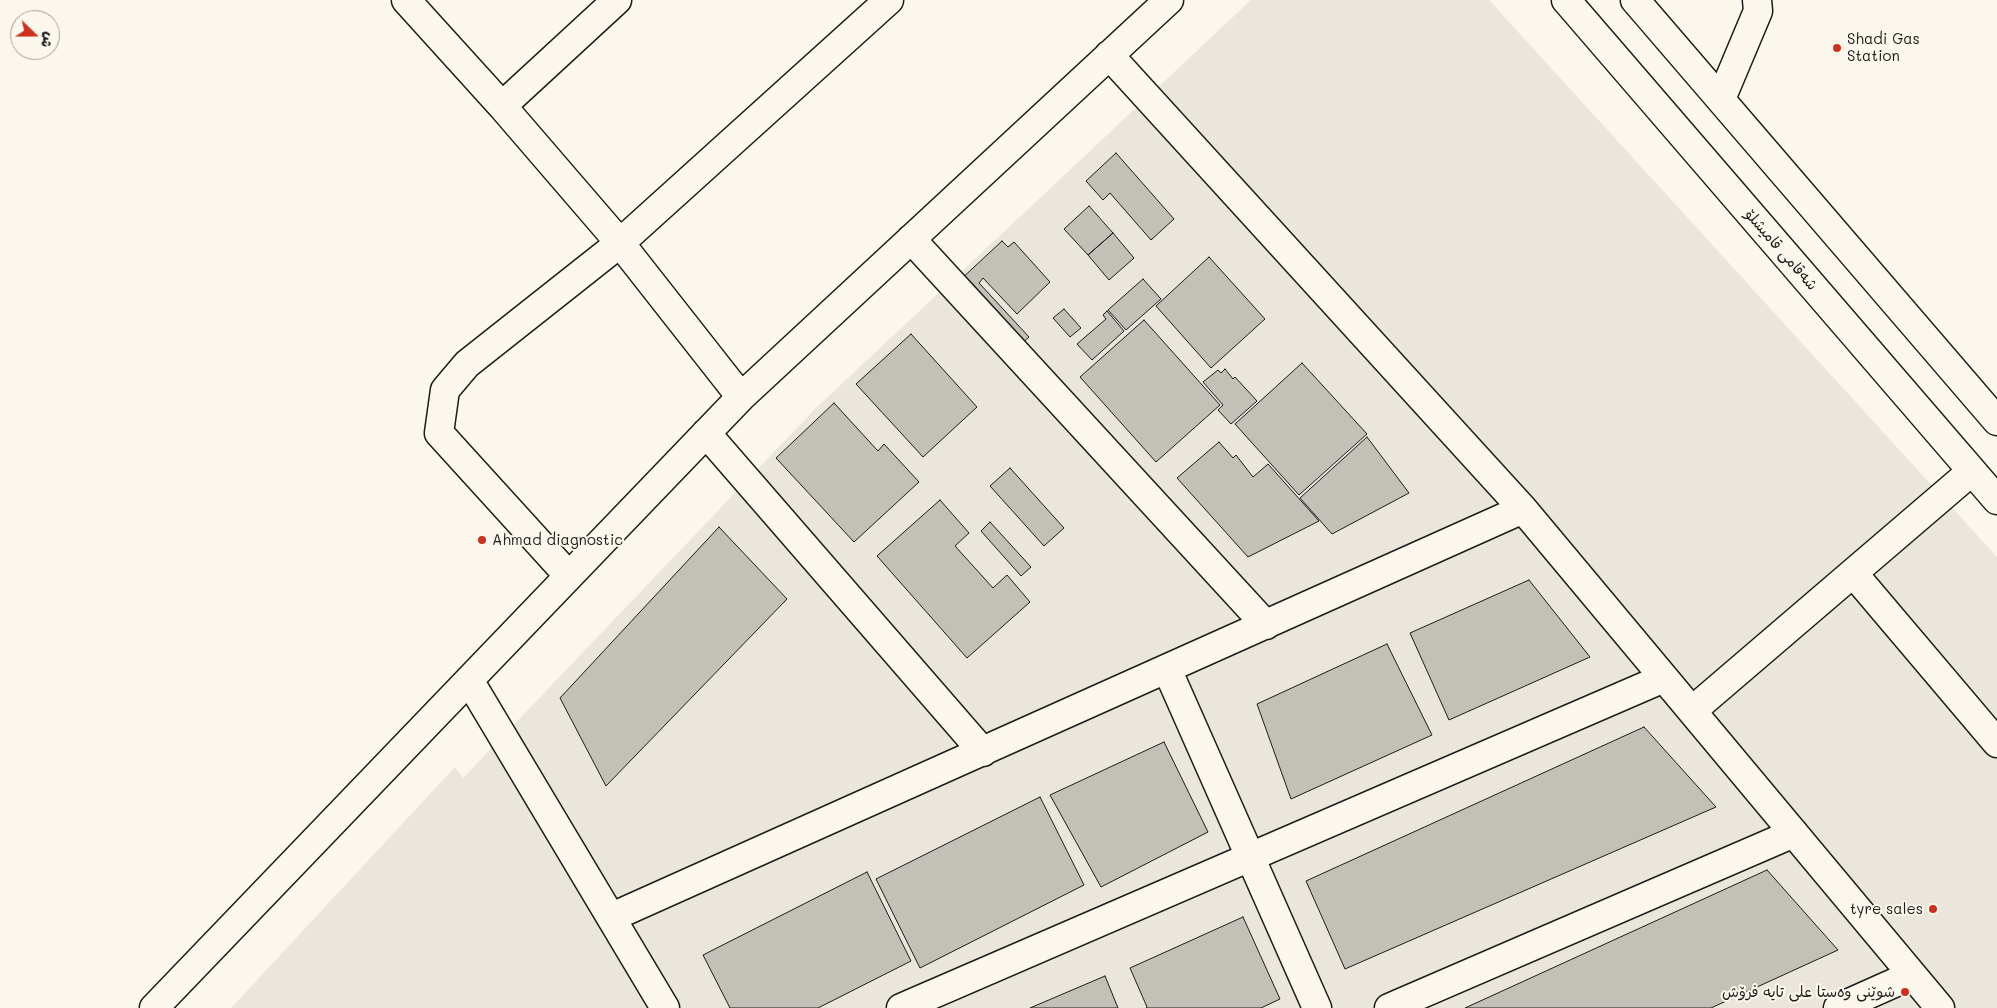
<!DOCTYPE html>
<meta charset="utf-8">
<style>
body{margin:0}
#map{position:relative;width:1997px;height:1008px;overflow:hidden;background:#fbf7ec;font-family:Mali,"Playpen Sans Arabic",sans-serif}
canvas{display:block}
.north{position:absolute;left:10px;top:10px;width:50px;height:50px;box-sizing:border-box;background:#fbf7ec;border:1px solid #a29f99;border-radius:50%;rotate:112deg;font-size:14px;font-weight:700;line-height:20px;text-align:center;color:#1c1c1c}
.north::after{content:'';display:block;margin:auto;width:18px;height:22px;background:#c8321e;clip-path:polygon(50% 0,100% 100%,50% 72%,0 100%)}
</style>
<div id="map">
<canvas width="1997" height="1008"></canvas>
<div class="north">ش</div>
</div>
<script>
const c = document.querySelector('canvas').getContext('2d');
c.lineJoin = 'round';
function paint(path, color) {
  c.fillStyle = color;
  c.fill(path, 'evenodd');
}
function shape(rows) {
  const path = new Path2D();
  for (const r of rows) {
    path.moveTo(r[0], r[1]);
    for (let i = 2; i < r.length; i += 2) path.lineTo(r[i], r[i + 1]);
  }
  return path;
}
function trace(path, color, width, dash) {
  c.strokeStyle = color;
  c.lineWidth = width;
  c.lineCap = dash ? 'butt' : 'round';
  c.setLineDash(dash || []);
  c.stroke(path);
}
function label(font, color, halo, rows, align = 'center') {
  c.font = font + ' Mali,"Playpen Sans Arabic",sans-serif';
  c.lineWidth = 4;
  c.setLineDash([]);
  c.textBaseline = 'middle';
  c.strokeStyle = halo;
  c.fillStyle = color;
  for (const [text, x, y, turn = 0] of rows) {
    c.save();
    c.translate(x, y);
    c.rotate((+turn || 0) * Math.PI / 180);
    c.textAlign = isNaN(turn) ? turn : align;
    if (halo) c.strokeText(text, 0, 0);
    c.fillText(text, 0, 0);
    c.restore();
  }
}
paint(shape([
 [1251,0,1489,0,1997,557,1997,1008,231,1008,455,767,463,778,816,408]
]), '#eae6dc');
const building = shape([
 [1116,153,1174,219,1151,240,1110,193,1103,200,1086,181,1116,153],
 [1089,206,1113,233,1088,255,1064,229,1089,206],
 [1113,233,1134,258,1109,280,1088,255,1113,233],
 [1002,241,1008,247,1014,242,1050,282,1017,314,983,278,979,283,1029,337,1018,347,958,282,1002,241],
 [1209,257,1265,319,1211,368,1156,306,1209,257],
 [1143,279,1161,299,1126,330,1108,310,1143,279],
 [1064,309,1081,328,1070,337,1053,318,1064,309],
 [1107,311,1124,331,1092,360,1077,344,1106,319,1103,315,1107,311],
 [1144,320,1220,405,1156,462,1080,377,1144,320],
 [911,334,977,407,923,457,856,384,911,334],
 [1302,363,1367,434,1299,495,1235,424,1302,363],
 [1225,369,1233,379,1235,377,1257,401,1231,424,1218,410,1223,405,1203,382,1218,370,1221,373,1225,369],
 [834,403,878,451,884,444,919,482,854,542,776,458,834,403],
 [1367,437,1409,493,1332,534,1300,498,1367,437],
 [1219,442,1233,458,1236,455,1253,477,1268,464,1319,521,1248,557,1177,478,1219,442],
 [1010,468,1064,528,1044,546,990,486,1010,468],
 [940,500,969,533,955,546,993,588,1007,575,1030,602,967,658,877,556,940,500],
 [990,522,1031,567,1021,576,981,531,990,522],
 [719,527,787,599,606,786,560,698,719,527],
 [1529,580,1590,657,1449,720,1410,633,1529,580],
 [1387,644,1432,735,1291,799,1257,704,1387,644],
 [1644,727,1716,807,1345,969,1306,881,1644,727],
 [1164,742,1208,832,1101,887,1050,795,1164,742],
 [1040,797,1084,885,920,968,876,879,1040,797],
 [1767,870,1838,950,1711,1008,1465,1008,1767,870],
 [867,872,911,961,818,1008,730,1008,703,955,867,872],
 [1243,917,1280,999,1261,1008,1146,1008,1147,1007,1130,968,1243,917],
 [1105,976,1118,1008,1030,1008,1105,976]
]);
paint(building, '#c3c0b8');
trace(building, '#1c1c1c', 1);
const minor = shape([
 [406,0,502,106,620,243,741,397],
 [1566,0,1997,500],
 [1635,0,1997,421],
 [1109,55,1523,509,1940,1008],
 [1721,99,1758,11,1757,0],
 [502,106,617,0],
 [911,239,1266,625],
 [706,433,983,752],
 [1853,573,1997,743],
 [569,576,439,433,445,390,467,364,620,243,889,0],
 [1167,669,1317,1008],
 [469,680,665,1008],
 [1693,710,1972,471],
 [612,917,1523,509],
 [154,1008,741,397,1169,0],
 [901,1008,1664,678],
 [1389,1008,1794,833],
 [1838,1008,1912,975]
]);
trace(minor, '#1c1c1c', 31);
trace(minor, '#fbf7ec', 28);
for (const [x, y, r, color] of [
 [1837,48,5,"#c8321e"],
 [482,540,5,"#c8321e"],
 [1933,909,5,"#c8321e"],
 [1905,992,5,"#c8321e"]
]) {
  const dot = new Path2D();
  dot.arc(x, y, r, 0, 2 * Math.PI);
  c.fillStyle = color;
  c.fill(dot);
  trace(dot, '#fbf7ec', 2);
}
label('15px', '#1c1c1c', '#fbf7ec', [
 ["Shadi Gas",1847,39],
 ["Station",1847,56],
 ["Ahmad diagnostic",492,540],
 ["tyre sales",1923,909,"right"],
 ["شوێنی وەستا علی تایە فرۆش",1895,992,"right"]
], 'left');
label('15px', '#1c1c1c', '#fbf7ec', [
 ["شەقامی قامیشلۆ",1781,250,49]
]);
</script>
